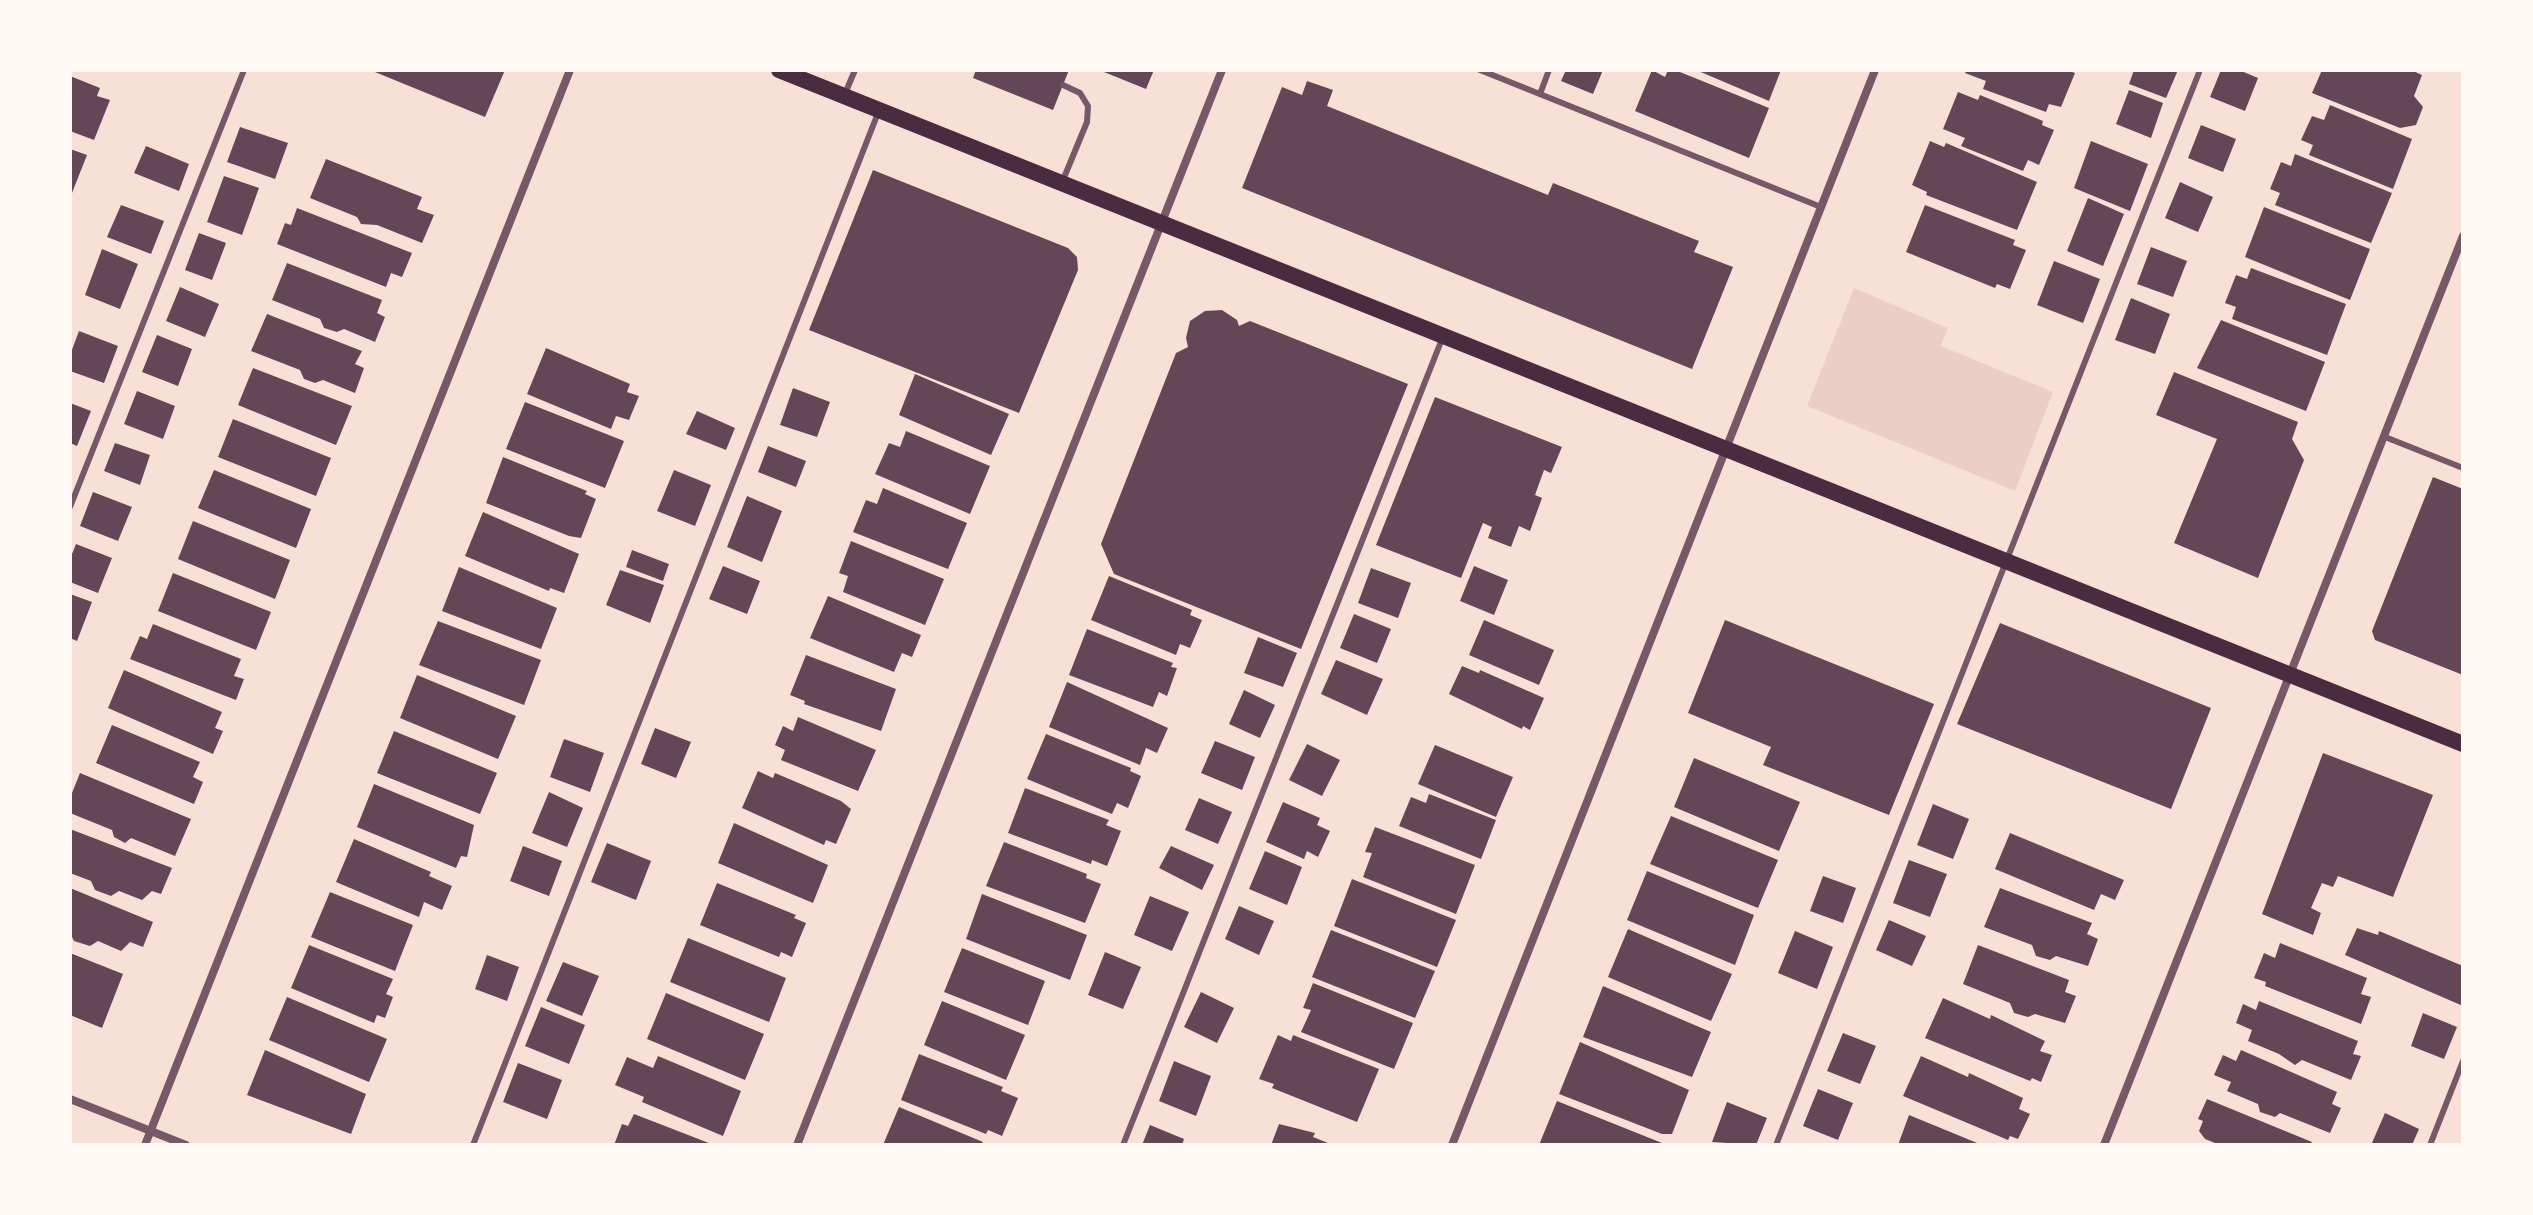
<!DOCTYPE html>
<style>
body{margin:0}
#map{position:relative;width:2533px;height:1215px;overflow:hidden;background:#f7e1d7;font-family:Spectral,serif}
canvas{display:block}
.frame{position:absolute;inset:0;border:72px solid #fffaf5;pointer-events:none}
</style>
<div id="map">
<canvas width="2533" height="1215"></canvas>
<div class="frame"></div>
</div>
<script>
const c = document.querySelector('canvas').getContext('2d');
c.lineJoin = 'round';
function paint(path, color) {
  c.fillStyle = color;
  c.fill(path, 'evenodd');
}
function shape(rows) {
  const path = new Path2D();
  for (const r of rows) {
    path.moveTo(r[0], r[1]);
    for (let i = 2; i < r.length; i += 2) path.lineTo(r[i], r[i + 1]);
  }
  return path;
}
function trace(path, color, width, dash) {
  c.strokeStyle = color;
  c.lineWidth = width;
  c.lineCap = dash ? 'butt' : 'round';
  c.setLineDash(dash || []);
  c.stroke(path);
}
paint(shape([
 [1854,288,1948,328,1941,346,2053,392,2015,491,1807,406]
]), '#ebcfc5');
paint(shape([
 [370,70,505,70,485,117],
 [976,70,1069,70,1053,110,973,78],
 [1099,70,1154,70,1146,89],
 [1566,70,1603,70,1593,94,1561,81],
 [1652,70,1665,77,1668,70,1675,70,1769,108,1749,158,1635,111],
 [1696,70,1781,70,1769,101],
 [1967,70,2067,70,2075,73,2061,107,2049,104,2046,112,1983,89,1986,81,1965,73],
 [2134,70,2178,70,2166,98,2129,84],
 [2221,70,2239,70,2258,78,2245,111,2210,97],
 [2322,70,2411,70,2422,75,2414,96,2423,107,2416,125,2400,128,2312,93],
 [70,76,100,88,97,96,110,100,94,140,70,131],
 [1307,81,1333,90,1327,106,1548,195,1553,183,1699,241,1694,252,1733,267,1692,369,1242,188,1282,87,1302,95],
 [2129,90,2163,103,2151,138,2116,124],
 [1958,92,1978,100,1980,95,2043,121,2042,125,2054,130,2039,165,2028,160,2023,171,1961,146,1965,138,1943,129],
 [2330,105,2412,139,2393,189,2309,155,2313,145,2301,140,2312,116,2324,120],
 [2201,125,2236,139,2223,172,2188,158],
 [240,127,288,143,275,179,227,162],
 [1930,141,1944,147,1946,143,2037,182,2017,230,1926,195,1927,192,1912,185],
 [2091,141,2148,164,2130,211,2074,188],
 [146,146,189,164,179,191,134,173],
 [70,149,87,155,70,198],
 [2295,154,2392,193,2371,243,2275,205,2280,193,2270,189,2281,162,2291,166],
 [326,159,422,197,417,209,434,215,422,243,377,225,361,224,357,217,310,198],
 [873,170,1068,248,1077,257,1078,270,1019,413,809,330],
 [224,176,259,188,242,235,207,222],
 [2180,182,2213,197,2198,232,2165,218],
 [2088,198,2124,214,2103,266,2067,251],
 [121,205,164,221,151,254,107,237],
 [1925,205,2015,240,2013,245,2026,250,2010,289,1997,284,1995,288,1906,252],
 [2264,207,2370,249,2350,300,2245,257],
 [297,208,412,253,402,277,391,273,386,287,277,244,285,223,291,225],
 [199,233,226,243,212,280,185,270],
 [2151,247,2187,261,2173,297,2137,284],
 [102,249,138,264,120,309,85,295],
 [2054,261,2100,279,2083,323,2037,305],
 [287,263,382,300,377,313,385,317,375,342,344,329,337,332,324,328,320,319,272,300],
 [2251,268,2346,304,2327,355,2232,319,2236,307,2225,303,2236,275,2247,279],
 [180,287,219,304,205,337,166,321],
 [2131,298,2170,314,2155,354,2115,340],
 [1222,310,1237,320,1239,326,1250,321,1408,384,1301,649,1114,574,1101,544,1176,353,1188,347,1186,338,1190,321,1205,311],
 [267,314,362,351,355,364,364,368,355,393,323,380,315,383,304,379,300,370,251,351],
 [2221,320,2325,362,2306,411,2197,368],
 [79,331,118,346,104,383,70,371,70,355],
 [157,335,192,349,178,386,142,372],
 [546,348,630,384,627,392,639,396,629,420,616,416,611,429,527,394],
 [253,368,352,406,336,445,238,405],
 [2174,372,2298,422,2292,439,2304,460,2258,578,2174,543,2217,439,2156,415],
 [915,374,1009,414,991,455,899,415],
 [793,388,830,402,817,437,780,425],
 [137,391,175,406,163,439,124,424],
 [1435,397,1562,447,1551,473,1544,470,1535,495,1542,498,1530,531,1519,526,1511,547,1488,538,1492,527,1483,523,1461,578,1376,545],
 [525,402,624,441,605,488,506,449],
 [70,403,91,411,77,446,70,443],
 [697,411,735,428,726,450,686,434],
 [233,419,331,458,316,496,218,457],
 [906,431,990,466,970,514,875,474,889,443,900,447],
 [115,443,150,455,140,485,104,471],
 [768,446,806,461,796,487,758,472],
 [503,457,587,491,585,494,596,499,581,538,569,536,486,503],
 [214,470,311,509,296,548,198,508],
 [674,470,711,485,695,526,657,511],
 [2433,477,2463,489,2463,675,2375,640,2372,631],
 [883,488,967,523,948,569,853,532,866,500,877,504],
 [93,492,132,507,118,541,80,526],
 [747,496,782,511,762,562,727,547],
 [483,512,579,554,564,593,550,588,549,591,465,556],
 [193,521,290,560,275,599,178,559],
 [851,541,944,579,925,625,843,592,848,576,839,573],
 [76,544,112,558,98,593,70,582,70,559],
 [632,550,669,564,663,581,626,567],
 [723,566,760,581,747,614,709,599],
 [1474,566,1508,580,1494,615,1460,601],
 [459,567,557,608,541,649,442,611],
 [1371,568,1411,583,1398,618,1358,603],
 [620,570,664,585,650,623,606,605],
 [173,573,271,612,256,650,158,611],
 [1109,576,1192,610,1190,615,1202,620,1190,648,1180,644,1176,655,1091,620],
 [70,594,92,602,77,641,70,638],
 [828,596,921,635,912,657,902,653,894,672,810,638],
 [1354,614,1391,629,1377,663,1340,648],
 [1484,620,1554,650,1539,685,1469,655],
 [1725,620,1934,704,1889,815,1763,765,1771,747,1688,713],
 [438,621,541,660,524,705,419,665],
 [2000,623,2211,708,2171,809,1957,724],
 [153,624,241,659,234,676,244,679,236,700,130,659,140,636,147,639],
 [1087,629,1173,663,1171,667,1177,668,1167,696,1159,692,1153,707,1069,675],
 [1258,637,1297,653,1283,687,1244,673],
 [806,655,896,689,881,731,804,704,805,701,790,695],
 [1336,660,1383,679,1367,715,1321,694],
 [1462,666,1479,673,1480,670,1544,698,1530,730,1523,726,1522,729,1449,694],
 [124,670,222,712,215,728,223,731,213,754,108,708],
 [417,675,516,716,498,759,400,718],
 [1067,682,1168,728,1157,753,1146,748,1140,765,1049,727],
 [1244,690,1275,705,1260,738,1229,724],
 [798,717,876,750,858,791,781,760,785,750,775,745,783,726,793,731],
 [112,725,200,762,193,777,203,782,194,804,96,763],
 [655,728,691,742,676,778,641,764],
 [394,731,497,773,480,814,377,773],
 [1046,734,1131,768,1130,771,1141,776,1128,808,1117,803,1112,814,1027,779],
 [564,739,604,753,590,792,550,777],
 [1215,741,1255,757,1242,790,1201,773],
 [1307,744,1340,760,1322,796,1289,780],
 [1435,745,1513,777,1496,817,1418,784],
 [2323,753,2433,795,2393,897,2338,876,2333,887,2322,883,2311,908,2321,913,2313,935,2262,914],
 [1694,758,1800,802,1779,851,1674,807],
 [758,771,773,778,775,773,841,801,851,809,836,844,826,840,824,845,742,808],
 [80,773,191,819,175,856,131,838,125,843,114,837,112,830,70,813,70,798],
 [374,784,474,825,467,857,461,856,456,868,357,827],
 [1025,788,1109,820,1106,825,1121,831,1107,866,1092,860,1091,864,1008,833],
 [549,792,583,808,567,847,532,833],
 [1429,794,1496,820,1481,859,1399,826,1411,797,1426,803],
 [1199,798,1232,812,1218,844,1185,830],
 [1283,802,1320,818,1317,825,1330,831,1318,857,1307,851,1304,859,1266,842],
 [1933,804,1969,819,1953,859,1917,845],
 [1671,816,1778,860,1758,908,1650,864],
 [734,823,828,865,813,903,718,863],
 [1375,827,1475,865,1456,914,1363,877,1372,853,1365,852],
 [70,829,172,868,161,894,152,891,142,900,119,891,111,896,95,890,91,881,70,873],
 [2010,833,2124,880,2115,900,2101,894,2094,910,1995,869],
 [354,839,431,872,429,876,452,886,442,910,424,902,419,917,336,882],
 [1004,842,1087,874,1086,878,1101,884,1085,923,986,886],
 [607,843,651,861,636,900,591,882],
 [523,846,562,861,549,896,510,881],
 [1171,846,1214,865,1202,890,1159,868],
 [1265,851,1302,867,1287,905,1249,889],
 [1909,860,1947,874,1930,917,1893,903],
 [1647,871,1754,915,1735,965,1627,920],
 [1823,876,1856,888,1843,923,1810,911],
 [1352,879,1456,920,1437,967,1334,926],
 [717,883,796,915,794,918,806,923,792,957,781,952,779,957,700,925],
 [70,888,153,922,143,947,130,942,121,951,98,941,90,946,74,941,70,933],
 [2000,888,2092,923,2087,934,2098,939,2088,966,2056,956,2050,960,2036,956,2032,945,1984,927],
 [330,892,413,925,395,971,311,937],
 [982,894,1087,935,1070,980,966,939],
 [1150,896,1189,912,1172,951,1134,935],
 [1239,906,1274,921,1259,955,1225,939],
 [1889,920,1926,936,1912,966,1876,950],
 [2357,928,2378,935,2379,931,2463,966,2463,1006,2345,955],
 [1628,929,1732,974,1711,1021,1608,977],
 [1331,930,1435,971,1415,1018,1312,977],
 [1795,931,1833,947,1817,989,1778,973],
 [688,938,786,978,769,1022,670,982],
 [2280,943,2367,978,2361,994,2371,997,2361,1024,2265,986,2266,982,2254,978,2264,953,2275,958],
 [309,945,393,979,386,994,393,997,385,1018,377,1015,374,1023,291,988],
 [1978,945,2069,980,2065,992,2076,996,2065,1023,2035,1014,2028,1017,2014,1013,2010,1003,1963,984],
 [962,948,1045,981,1028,1025,944,992],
 [1105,952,1141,967,1123,1009,1088,995],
 [70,953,123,974,102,1028,70,1015],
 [487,955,519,967,507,1001,475,989],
 [563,962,599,976,582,1016,546,1001],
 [1313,983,1413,1023,1394,1069,1301,1032,1311,1010,1303,1008],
 [1603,986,1711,1032,1692,1077,1583,1037],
 [1201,992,1234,1008,1217,1043,1184,1027],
 [666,993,764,1034,745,1080,647,1039],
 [287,997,387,1039,369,1082,269,1040],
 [1943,998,1990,1019,1991,1015,2045,1041,2040,1051,2052,1055,2041,1082,2032,1078,2030,1081,1925,1038],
 [942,1001,1025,1035,1006,1080,924,1045],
 [2259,1001,2358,1041,2353,1054,2361,1056,2351,1080,2302,1060,2295,1065,2279,1054,2248,1041,2252,1030,2236,1023,2243,1004,2256,1010],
 [541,1007,585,1025,569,1064,525,1046],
 [2423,1013,2457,1027,2444,1059,2411,1046],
 [1843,1033,1876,1046,1860,1084,1827,1071],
 [1278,1035,1291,1041,1293,1035,1379,1069,1357,1122,1272,1088,1274,1084,1259,1079],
 [1580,1042,1689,1090,1672,1134,1662,1134,1559,1094],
 [265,1050,366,1094,351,1134,247,1095],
 [2241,1050,2337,1092,2332,1104,2341,1108,2330,1133,2280,1113,2275,1117,2260,1112,2258,1104,2227,1091,2231,1082,2214,1075,2223,1055,2236,1061],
 [919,1054,1003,1087,1001,1091,1018,1098,1002,1136,988,1130,986,1134,901,1100],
 [658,1056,741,1091,723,1136,642,1102,644,1097,615,1085,627,1057,653,1068],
 [1921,1056,1968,1077,1969,1073,2023,1098,2019,1109,2030,1114,2018,1139,2010,1136,2008,1140,1903,1096],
 [1174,1061,1211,1076,1196,1116,1159,1101],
 [518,1063,562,1080,547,1119,503,1102],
 [1818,1089,1853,1103,1838,1140,1803,1126],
 [2207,1099,2312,1142,2310,1145,2220,1145,2205,1139,2199,1131,2203,1121,2198,1119],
 [1557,1101,1667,1145,1539,1145],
 [1727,1102,1767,1118,1756,1145,1712,1142],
 [899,1107,983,1142,981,1145,883,1145],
 [2385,1113,2419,1129,2412,1145,2371,1145],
 [634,1114,714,1145,614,1145,622,1124,628,1126],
 [1909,1115,1982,1145,1898,1145],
 [1279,1124,1315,1133,1313,1137,1333,1145,1271,1145],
 [1150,1125,1184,1139,1182,1145,1142,1145]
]), '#644757');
trace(shape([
 [1480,70,1821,207],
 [1540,94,1549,70],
 [844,96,855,70],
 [1063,180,1087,122,1088,106,1080,93,1063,85],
 [2385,437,2463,468],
 [70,507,244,70],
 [473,1145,878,113],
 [1123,1145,1442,339],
 [1776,1145,2200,70],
 [2430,1145,2463,1061]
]), '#755966', 6);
trace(shape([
 [70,1099,186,1145],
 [145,1145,570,70],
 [797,1145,1222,70],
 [1452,1145,1875,70],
 [2104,1145,2463,236]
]), '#755966', 8);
trace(shape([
 [779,70,2463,744]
]), '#4a2c40', 16);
</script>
